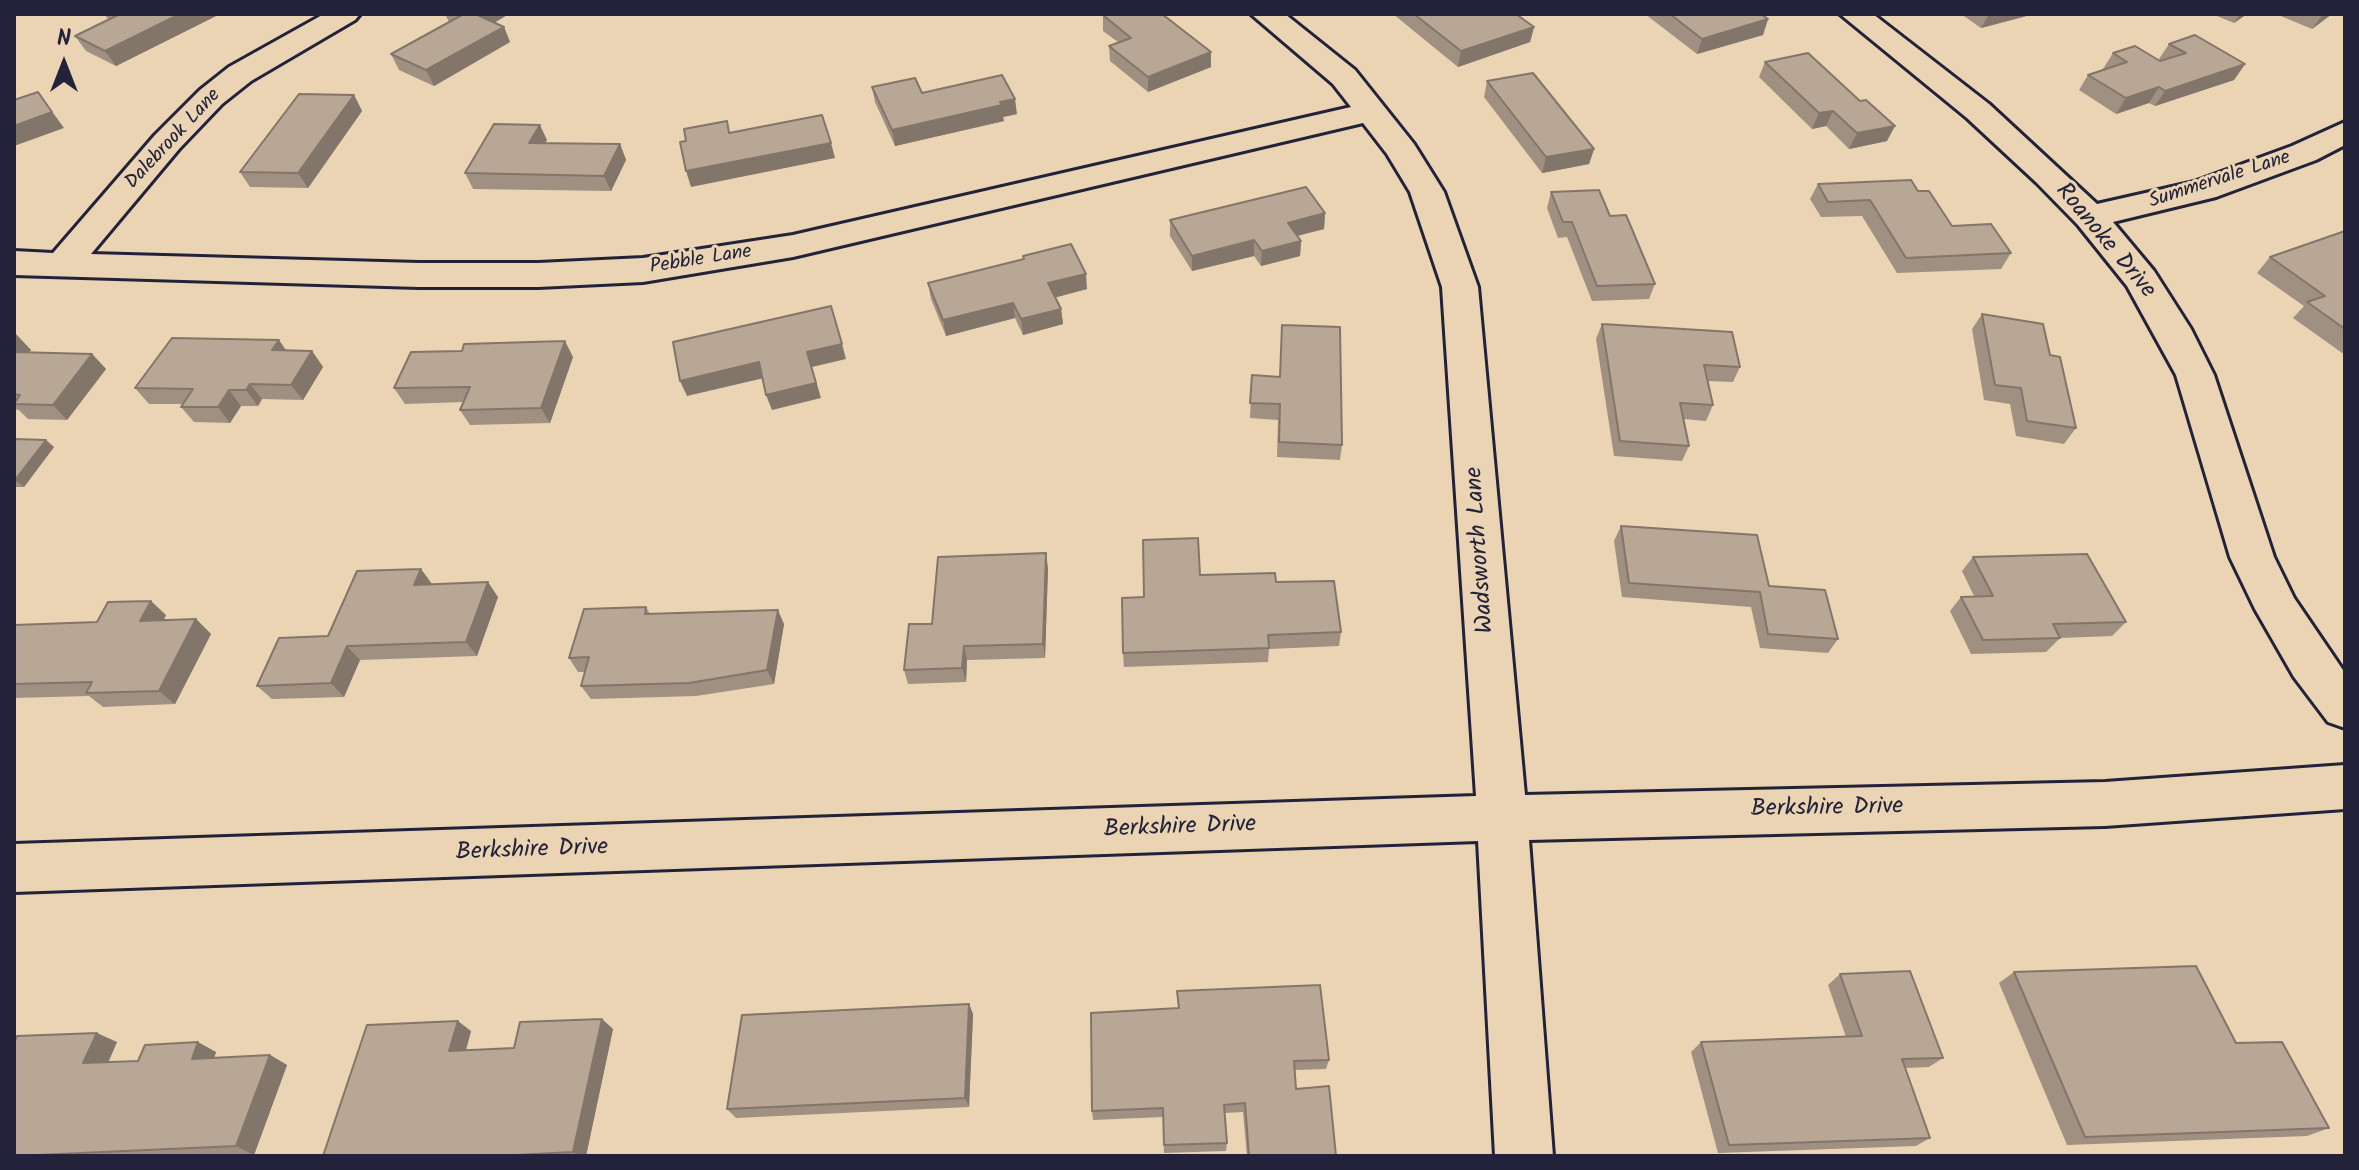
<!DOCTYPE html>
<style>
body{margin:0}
#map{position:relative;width:2359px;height:1170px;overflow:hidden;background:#ebd4b4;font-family:Kalam,sans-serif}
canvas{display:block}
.frame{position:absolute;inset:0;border:16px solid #22223b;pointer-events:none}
.north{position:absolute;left:24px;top:24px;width:80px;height:80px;-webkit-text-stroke:6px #ebd4b4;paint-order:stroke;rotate:0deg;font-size:22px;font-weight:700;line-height:32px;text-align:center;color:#22223b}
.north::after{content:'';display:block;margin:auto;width:28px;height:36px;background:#22223b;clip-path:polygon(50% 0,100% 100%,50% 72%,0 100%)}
</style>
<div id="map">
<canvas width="2359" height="1170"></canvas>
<div class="frame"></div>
<div class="north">N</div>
</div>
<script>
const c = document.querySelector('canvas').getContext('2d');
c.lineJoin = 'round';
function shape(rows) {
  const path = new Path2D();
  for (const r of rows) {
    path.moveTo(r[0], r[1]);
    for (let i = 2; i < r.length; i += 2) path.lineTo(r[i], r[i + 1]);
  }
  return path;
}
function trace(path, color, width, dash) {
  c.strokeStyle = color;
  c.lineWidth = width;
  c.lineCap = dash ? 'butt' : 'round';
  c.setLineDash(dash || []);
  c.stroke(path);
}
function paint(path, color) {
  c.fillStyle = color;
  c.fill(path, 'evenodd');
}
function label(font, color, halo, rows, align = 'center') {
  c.font = font + ' Kalam,sans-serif';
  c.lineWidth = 6;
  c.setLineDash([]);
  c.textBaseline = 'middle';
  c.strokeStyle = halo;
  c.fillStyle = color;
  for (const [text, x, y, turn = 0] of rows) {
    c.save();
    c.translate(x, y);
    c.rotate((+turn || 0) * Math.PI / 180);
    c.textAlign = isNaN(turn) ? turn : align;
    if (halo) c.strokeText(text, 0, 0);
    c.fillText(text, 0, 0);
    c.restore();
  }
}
const minor = shape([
 [324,14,360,14,355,20,251,81,222,104,179,149,91,254,419,263,538,263,643,258,793,235,1351,107,1333,84,1251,14,1285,14,1355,70,1414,144,1444,192,1478,287,1525,795,2105,782,2345,765,2345,809,2105,826,1529,840,1553,1156,1495,1156,1478,841,14,892,14,844,1476,796,1442,287,1410,192,1387,154,1363,123,793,257,643,282,538,287,419,287,14,275,14,251,53,253,155,135,200,90,229,67,324,14],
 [1840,14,1873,14,1989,104,2097,204,2194,182,2292,146,2345,122,2345,145,2316,160,2216,197,2113,222,2154,271,2191,329,2214,375,2274,557,2294,598,2345,673,2345,728,2328,722,2294,677,2255,609,2230,557,2176,375,2127,286,2078,225,2037,183,1967,118,1840,14]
]);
trace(minor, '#22223b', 6);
paint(minor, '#ebd4b4');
paint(shape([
 [104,14,220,14,116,66,86,51,75,36,110,19,107,18],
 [445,14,508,14,494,23,504,27,510,42,434,86,399,70,391,54,449,22],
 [1393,14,1516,14,1534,27,1530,42,1458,67],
 [1645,14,1761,14,1768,19,1763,35,1697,54],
 [1961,14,2034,14,1981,28],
 [2212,14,2247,14,2234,23],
 [2276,14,2332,14,2312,29],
 [1103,15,1211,52,1211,67,1148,92,1110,61,1109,46,1118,42,1103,31],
 [2169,44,2245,64,2234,80,2155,106,2149,103,2116,114,2079,90,2088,75,2105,69,2103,69,2113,53,2160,61,2162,61,2159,59],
 [1765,62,1887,141,1849,149,1826,126,1812,129,1759,77],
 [1487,81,1594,149,1589,164,1542,173,1484,97],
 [872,87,922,93,1017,114,1003,117,1004,121,895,146,875,102],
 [354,95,362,111,308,188,250,187,240,172],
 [547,140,545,143,620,144,626,160,611,191,473,189,465,173],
 [1818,184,1918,191,1952,226,2011,253,2001,269,1897,273,1862,216,1821,217,1810,199],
 [1551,192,1610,216,1655,284,1649,299,1592,301,1567,237,1558,238,1547,208],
 [1325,213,1324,229,1298,236,1301,241,1300,256,1261,266,1254,256,1192,271,1170,236,1170,220],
 [2345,231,2345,355,2293,318,2304,306,2257,273,2270,257],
 [1023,256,1087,289,1055,297,1061,309,1063,324,1023,335,1015,318,946,336,931,299,928,283,1023,259],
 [1982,314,2050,355,2076,428,2064,444,2016,436,2010,404,1984,400,1972,329],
 [1602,324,1740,367,1733,382,1707,381,1713,405,1706,421,1684,419,1689,446,1682,461,1614,456,1596,339],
 [1282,325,1342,445,1340,460,1277,457,1278,420,1250,418,1252,375,1280,377],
 [14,334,31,350,29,353,92,354,106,369,67,420,28,419,19,410,14,409],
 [286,350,312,351,323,367,303,400,262,399,258,406,241,406,230,423,194,422,181,407,183,404,149,404,135,388],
 [573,357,550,423,470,425,460,410,464,402,405,404,394,388],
 [14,439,54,447,24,487,14,487],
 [1621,526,1769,586,1838,639,1828,653,1760,648,1751,607,1622,597,1614,541],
 [1973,557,2126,622,2112,636,2060,638,2046,652,1971,654,1950,611,1961,597,1974,596,1962,571],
 [1048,568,1045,658,967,660,966,682,908,684,904,670,932,624],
 [1200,575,1276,582,1341,632,1339,646,1269,649,1268,662,1124,667,1123,653,1144,597],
 [432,584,498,597,477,656,360,660,344,697,272,699,257,686,328,636],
 [646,607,650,614,784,624,774,684,696,696,591,699,581,686,585,672,578,672,569,658],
 [166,615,164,620,196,619,211,634,175,704,103,707,89,696,14,698,14,625,97,622],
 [2014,972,2236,1043,2329,1128,2307,1136,2067,1145,1999,983],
 [1840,974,1943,1058,1929,1067,1905,1068,1930,1138,1916,1146,1718,1153,1691,1052,1701,1042,1846,1037,1828,985],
 [1177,991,1329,1060,1326,1069,1294,1070,1296,1089,1336,1156,1247,1156,1243,1112,1225,1113,1227,1143,1226,1151,1164,1153,1163,1117,1093,1120,1092,1111,1178,1008],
 [969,1004,973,1014,969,1107,736,1118,727,1109],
 [613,1029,586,1156,323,1156,471,1031,466,1050,514,1048],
 [117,1042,108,1062,138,1061,216,1052,214,1058,270,1055,287,1065,254,1155,224,1156,14,1156]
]), '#9f9081');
paint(shape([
 [180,14,220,14,116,66,105,51],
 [475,14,509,14,482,30],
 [1989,14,2034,14,1981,28],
 [2240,14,2247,14,2234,23],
 [2323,14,2332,14,2312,29],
 [1768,19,1763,35,1697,54,1702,39],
 [504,27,510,42,434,86,426,70],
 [1534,27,1530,42,1458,67,1461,51],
 [1211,52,1211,67,1148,92,1148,77],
 [2245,64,2234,80,2155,106,2165,91],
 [2159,87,2149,103,2116,114,2126,98],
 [38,92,64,128,14,146,14,126],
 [354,95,362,111,308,188,298,173],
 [1015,99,1017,114,1003,117,1004,121,895,146,892,130],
 [1833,111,1826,126,1812,129,1819,113],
 [540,125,547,140,537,158,529,143],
 [1895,126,1887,141,1849,149,1857,133],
 [831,143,835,158,691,187,686,171],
 [620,144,626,160,611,191,604,176],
 [1594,149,1589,164,1542,173,1546,157],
 [1325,213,1324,229,1287,238,1288,223],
 [1254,240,1254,256,1192,271,1192,256],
 [1301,241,1300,256,1261,266,1262,251],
 [1086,274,1087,289,1050,299,1048,283],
 [1013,303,1015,318,946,336,943,320],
 [1061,309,1063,324,1023,335,1021,319],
 [16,334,31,350,16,368,14,365,14,337],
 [279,340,290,356,272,350],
 [565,341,573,357,550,423,541,408],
 [842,344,846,359,812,367,821,398,772,410,766,395,807,352],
 [312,351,323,367,303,400,291,385],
 [92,354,106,369,67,420,53,405],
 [759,362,764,378,687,396,680,381],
 [250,384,262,399,258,406,246,390],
 [229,390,241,406,230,423,218,407],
 [46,440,54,447,24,487,15,480],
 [1046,553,1048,568,1045,658,1043,644],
 [421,569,432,584,426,599,414,585],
 [488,582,498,597,477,656,466,642],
 [151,601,166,615,156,635,140,621],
 [778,610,784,624,774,684,767,670],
 [196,619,211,634,175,704,159,691],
 [347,646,360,660,344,697,331,683],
 [964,646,967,660,966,682,962,668],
 [969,1004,973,1014,969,1107,965,1098],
 [602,1019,613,1029,586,1156,578,1156,573,1152],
 [458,1021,471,1031,463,1061,449,1051],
 [97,1033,117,1042,104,1072,83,1063],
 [198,1042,216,1052,211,1068,192,1059],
 [270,1055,287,1065,254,1155,236,1146]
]), '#827569');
const building = shape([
 [120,14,180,14,105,51,75,36,120,14],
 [459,14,475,14,504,27,426,70,391,54,462,15,459,14],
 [1106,14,1162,14,1211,52,1148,77,1109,46,1131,38,1103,15,1106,14],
 [1414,14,1516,14,1534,27,1461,51,1414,14],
 [1670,14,1761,14,1768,19,1702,39,1670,14],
 [2195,35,2245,64,2165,91,2159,87,2126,98,2088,75,2127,62,2113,53,2135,46,2160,61,2186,53,2169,44,2195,35],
 [1808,53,1860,101,1866,100,1895,126,1857,133,1833,111,1819,113,1765,62,1808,53],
 [1533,73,1594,149,1546,157,1487,81,1533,73],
 [1002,75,1015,99,1000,102,1002,105,892,130,872,87,915,78,922,93,1002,75],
 [38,92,52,112,14,126,14,100,38,92],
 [299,94,354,95,298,173,240,172,299,94],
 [822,115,831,143,686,171,680,142,686,141,684,129,727,121,729,133,822,115],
 [494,124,540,125,529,143,620,144,604,176,465,173,494,124],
 [1911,180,1918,191,1929,191,1952,226,1991,224,2011,253,1906,258,1870,200,1828,202,1818,184,1911,180],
 [1306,187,1325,213,1288,223,1301,241,1262,251,1254,240,1192,256,1170,220,1306,187],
 [1599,190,1610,216,1626,215,1655,284,1597,286,1572,222,1563,222,1551,192,1599,190],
 [2345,231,2345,329,2307,302,2325,296,2270,257,2345,231],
 [1071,244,1086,274,1048,283,1061,309,1021,319,1013,303,943,320,928,283,1024,259,1023,256,1071,244],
 [831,306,842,344,807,352,816,383,766,395,759,362,680,381,673,342,831,306],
 [1982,314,2043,324,2050,355,2060,357,2076,428,2027,421,2021,388,1995,385,1982,314],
 [1602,324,1732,332,1740,367,1704,365,1713,405,1680,403,1689,446,1620,441,1602,324],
 [1282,325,1340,327,1342,445,1279,442,1280,404,1250,403,1252,375,1280,377,1282,325],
 [172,338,279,340,272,350,312,351,291,385,250,384,246,390,229,390,218,407,181,407,193,389,135,388,172,338],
 [565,341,541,408,460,410,470,387,394,388,411,352,462,351,464,344,565,341],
 [14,352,92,354,53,405,14,404,20,395,14,394,14,352],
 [14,439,46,440,15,480,14,480,14,439],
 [1621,526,1757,535,1769,586,1825,590,1838,639,1768,634,1760,592,1629,583,1621,526],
 [1198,538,1200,575,1275,573,1276,582,1334,581,1341,632,1268,635,1269,648,1123,653,1122,598,1144,597,1143,540,1198,538],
 [1046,553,1043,644,964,646,962,668,904,670,909,624,932,624,938,557,1046,553],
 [2087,554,2126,622,2053,624,2060,638,1983,640,1961,597,1993,596,1973,557,2087,554],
 [421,569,414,585,488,582,466,642,347,646,331,683,257,686,279,638,328,636,357,571,421,569],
 [151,601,140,621,196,619,159,691,86,693,92,682,14,684,14,625,97,622,108,602,151,601],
 [646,607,645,614,778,610,767,670,689,683,581,686,589,657,569,658,584,609,646,607],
 [2196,966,2236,1043,2282,1042,2329,1128,2085,1137,2014,972,2196,966],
 [1910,971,1943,1058,1902,1059,1930,1138,1729,1145,1701,1042,1862,1036,1840,974,1910,971],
 [1320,985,1329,1060,1294,1061,1296,1089,1329,1086,1336,1156,1249,1156,1245,1103,1224,1105,1227,1143,1164,1145,1163,1108,1092,1111,1091,1013,1179,1008,1177,991,1320,985],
 [969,1004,965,1098,727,1109,742,1015,969,1004],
 [602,1019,573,1152,498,1156,323,1156,367,1025,458,1021,449,1051,514,1048,520,1022,602,1019],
 [97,1033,83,1063,138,1061,145,1045,198,1042,192,1059,270,1055,236,1146,14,1156,14,1042,17,1036,97,1033]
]);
paint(building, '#b9a796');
trace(building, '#827569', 2);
label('20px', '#22223b', '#ebd4b4', [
 ["Dalebrook Lane",174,140,-47],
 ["Summervale Lane",2220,181,-18],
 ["Pebble Lane",701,261,-9]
]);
label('24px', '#22223b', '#ebd4b4', [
 ["Roanoke Drive",2104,242,50],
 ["Wadsworth Lane",1482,550,-94],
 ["Berkshire Drive",1827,810,-1],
 ["Berkshire Drive",1180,829,-2],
 ["Berkshire Drive",532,852,-2]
]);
</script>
